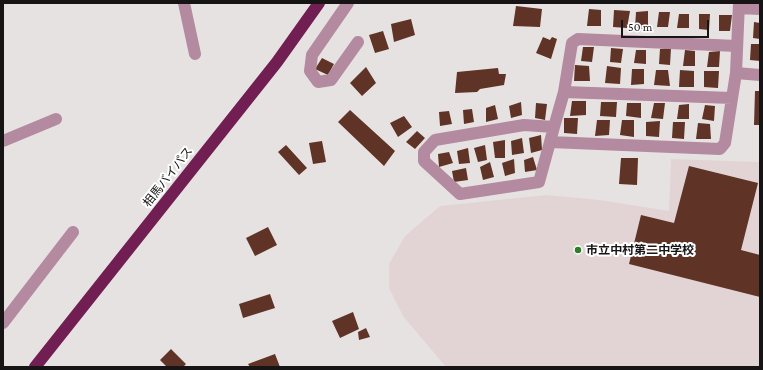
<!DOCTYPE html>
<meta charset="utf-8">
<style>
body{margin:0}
#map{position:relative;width:763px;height:370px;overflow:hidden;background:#e7e2e2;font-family:"Crimson Pro",serif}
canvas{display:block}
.frame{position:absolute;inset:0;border:4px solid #161415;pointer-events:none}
.scale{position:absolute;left:621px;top:20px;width:88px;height:18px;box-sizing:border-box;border:2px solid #161415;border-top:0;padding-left:5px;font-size:12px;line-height:14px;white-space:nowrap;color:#161415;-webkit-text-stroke:3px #fff;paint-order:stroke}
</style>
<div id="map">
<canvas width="763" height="370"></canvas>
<div class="frame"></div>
<div class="scale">50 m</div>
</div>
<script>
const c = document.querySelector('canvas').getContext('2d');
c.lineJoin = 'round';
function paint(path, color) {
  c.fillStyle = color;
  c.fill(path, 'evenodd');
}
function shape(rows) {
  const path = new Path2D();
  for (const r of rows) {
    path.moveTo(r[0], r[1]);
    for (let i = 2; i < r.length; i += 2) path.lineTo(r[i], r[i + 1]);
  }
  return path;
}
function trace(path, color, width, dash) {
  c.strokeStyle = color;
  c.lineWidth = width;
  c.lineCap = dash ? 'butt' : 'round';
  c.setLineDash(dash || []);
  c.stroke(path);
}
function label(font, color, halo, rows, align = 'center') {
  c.font = font + ' "Crimson Pro","Noto Sans JP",serif';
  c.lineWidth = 4;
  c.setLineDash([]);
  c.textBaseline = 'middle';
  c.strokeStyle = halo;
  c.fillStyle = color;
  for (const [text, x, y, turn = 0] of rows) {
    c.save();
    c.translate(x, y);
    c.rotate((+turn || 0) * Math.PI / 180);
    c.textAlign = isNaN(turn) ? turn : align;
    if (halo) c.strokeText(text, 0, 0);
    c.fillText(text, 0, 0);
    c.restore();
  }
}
paint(shape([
 [671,159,760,162,759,367,446,367,403,316,389,288,389,264,405,236,440,206,546,195,600,200,669,211]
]), '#e2d4d5');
paint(shape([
 [516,6,542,9,540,27,513,26],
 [589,9,601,10,601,26,587,26],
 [614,10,630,11,627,28,613,27],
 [648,11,648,29,635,28,636,12],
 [659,12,670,12,668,27,657,27],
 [679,14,689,14,689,28,677,28],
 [699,14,710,14,709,30,699,29],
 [719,15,732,15,730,31,719,31],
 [411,19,415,35,394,42,391,24],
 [754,22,760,23,760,39,753,38],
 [383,31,389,49,375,53,369,35],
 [543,37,550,40,552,37,557,39,551,59,536,53],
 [751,44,760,44,760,61,750,60],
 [583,47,594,47,592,62,581,61],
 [611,48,623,49,621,63,610,62],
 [671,48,670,65,659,64,660,49],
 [636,50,646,50,646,64,634,63],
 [685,50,695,51,695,66,683,66],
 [720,51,719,67,707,67,709,52],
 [322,58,334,64,328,75,315,69],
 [575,65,589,66,590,81,574,81],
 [607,66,621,68,620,84,605,83],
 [366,67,376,83,362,96,350,83],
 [498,68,499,74,506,74,504,85,480,89,477,92,455,93,457,72],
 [632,69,644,69,644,84,631,85],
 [656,70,668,70,670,86,654,85],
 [680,70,694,71,694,87,679,87],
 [704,71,719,71,718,88,704,87],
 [755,91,760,91,760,125,754,125],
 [572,101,586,101,586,115,570,116],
 [521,102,522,115,511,118,509,106],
 [601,102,617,102,616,117,600,116],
 [536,103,547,104,545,120,535,118],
 [627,103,641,103,641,118,626,116],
 [654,103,665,103,663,119,651,118],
 [689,104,689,119,677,119,679,105],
 [495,105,498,119,486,122,486,108],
 [705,105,715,106,714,121,702,119],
 [472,109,474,122,464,124,463,110],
 [350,110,395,151,384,166,338,122],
 [449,111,452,124,440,126,439,112],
 [404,116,412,127,398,137,390,123],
 [564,118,578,118,577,134,564,133],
 [597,120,610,120,609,135,595,136],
 [622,120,634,120,634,137,620,135],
 [660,121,659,137,646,136,646,122],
 [673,122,685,122,684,139,672,138],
 [698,123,710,124,711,139,696,139],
 [417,131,425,138,415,149,406,142],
 [541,135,542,150,531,153,529,138],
 [522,138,524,153,512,155,511,141],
 [505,140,505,158,495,158,493,142],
 [322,141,326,162,313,164,309,143],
 [286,145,307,168,299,175,278,152],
 [485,145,487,160,478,162,474,148],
 [468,148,470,163,459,164,457,151],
 [449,152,453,163,439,167,438,154],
 [533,157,537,170,525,172,524,160],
 [621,158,638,158,637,185,619,184],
 [514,159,515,173,505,176,502,163],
 [490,162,494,177,483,180,480,167],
 [689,166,758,183,741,250,760,255,760,297,629,264,641,215,674,223],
 [466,168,468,180,454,182,452,171],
 [268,227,277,245,255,256,246,238],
 [270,294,275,308,243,318,239,304],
 [353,312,359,329,340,338,332,321],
 [366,328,370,337,359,340,358,332],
 [171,349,186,364,183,367,167,367,160,360],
 [275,354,280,367,250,367,248,364]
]), '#5f3325');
trace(shape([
 [184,3,195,54],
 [348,3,312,55,310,71,318,82,331,80,358,42],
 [739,8,760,9],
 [736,73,760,75],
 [564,92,732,98],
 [554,127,524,125,435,140,424,152,424,161,460,194,539,182,550,142,554,127,564,92,572,43,578,39,737,46],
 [3,141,56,119],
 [550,142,720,149,725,143,736,73,739,3],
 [3,323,73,232]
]), '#b38a9f', 12);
trace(shape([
 [35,367,277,62,319,3]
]), '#711f52', 12);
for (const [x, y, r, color] of [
 [578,250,4,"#2d7f2b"]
]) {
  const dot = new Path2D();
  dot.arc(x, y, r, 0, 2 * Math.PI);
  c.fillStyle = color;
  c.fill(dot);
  trace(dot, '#fff', 1.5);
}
label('12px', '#161415', '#fff', [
 ["相馬バイパス",168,177,-52]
]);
label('bold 12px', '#161415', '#fff', [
 ["市立中村第二中学校",586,250]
], 'left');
</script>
